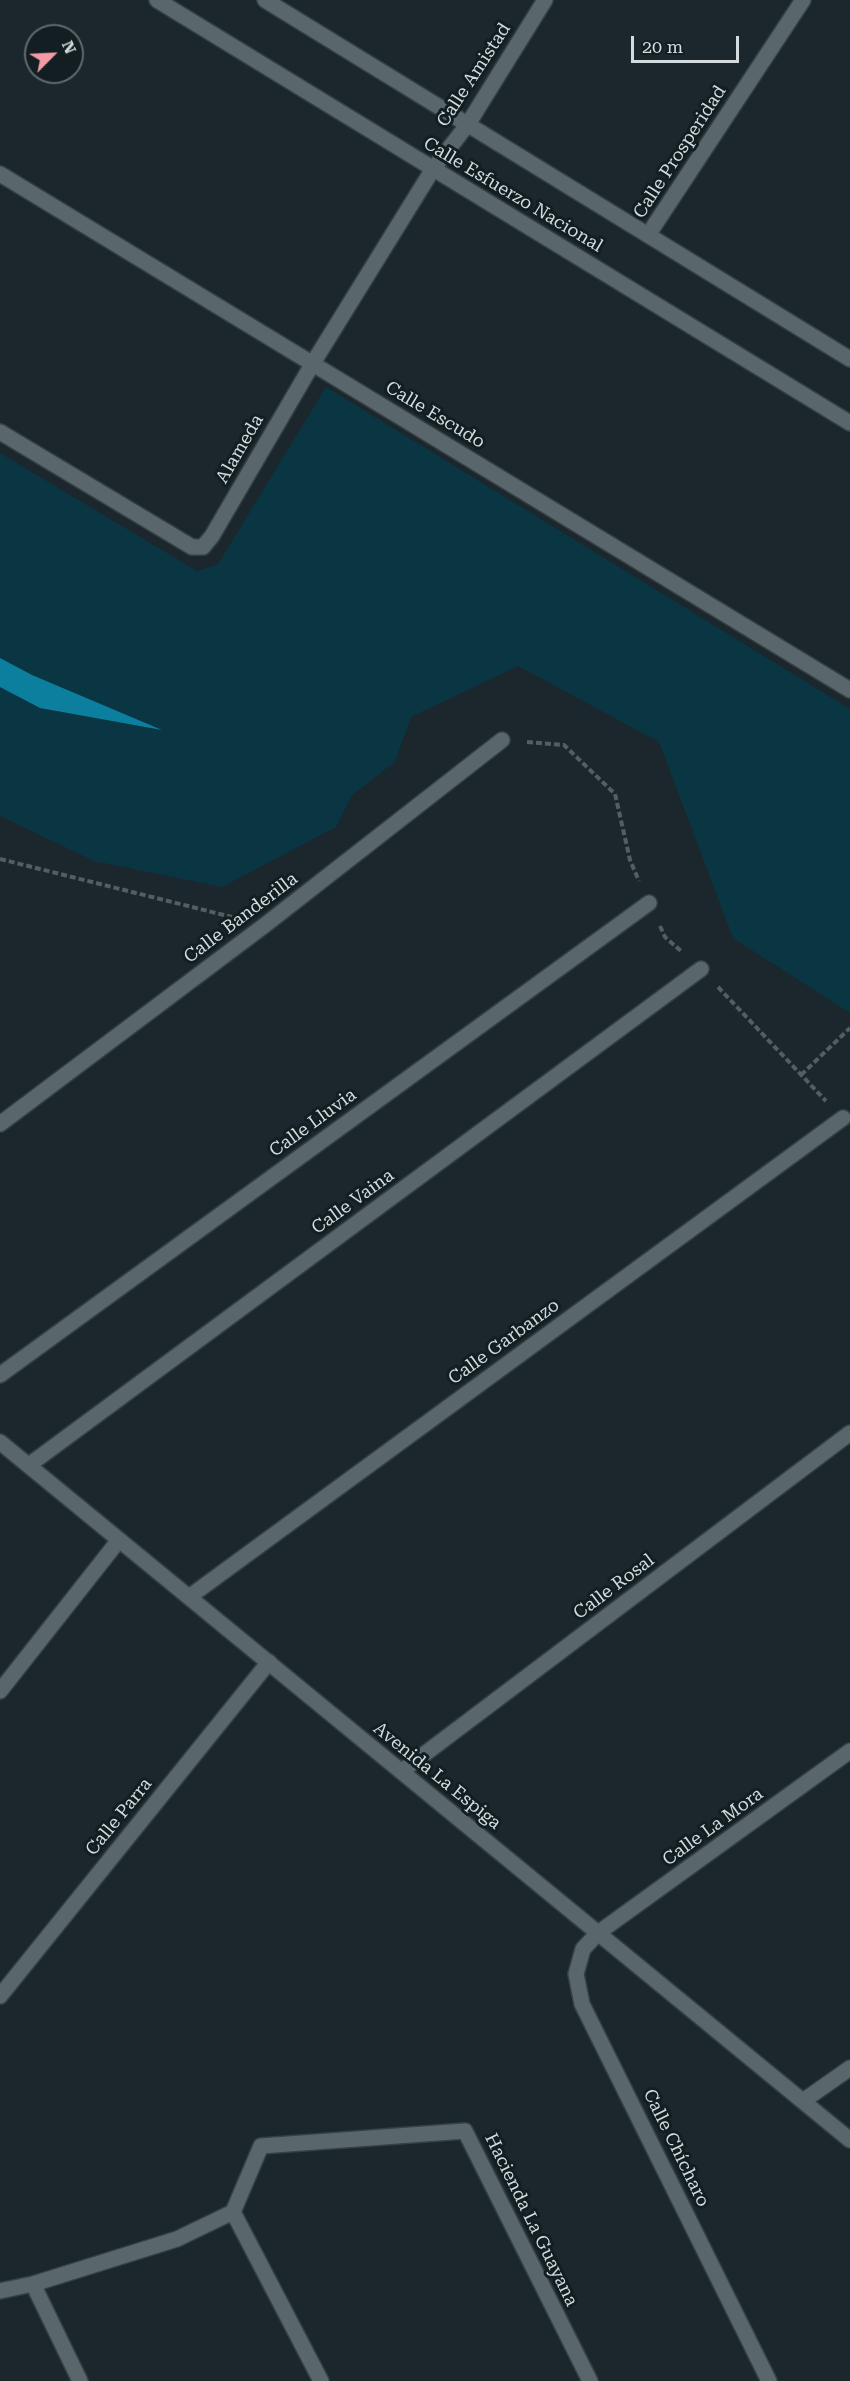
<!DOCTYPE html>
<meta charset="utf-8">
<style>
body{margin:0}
#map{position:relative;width:850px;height:2381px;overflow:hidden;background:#1b272c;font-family:"Roboto Serif",serif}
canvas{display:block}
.north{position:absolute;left:24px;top:24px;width:60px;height:60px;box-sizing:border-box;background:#121e22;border:2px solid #5f6a6d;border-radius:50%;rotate:66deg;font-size:16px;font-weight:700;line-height:24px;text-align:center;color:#d3dbde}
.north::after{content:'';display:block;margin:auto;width:21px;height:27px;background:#f49aa4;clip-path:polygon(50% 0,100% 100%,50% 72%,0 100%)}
.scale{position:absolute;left:631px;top:36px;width:108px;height:27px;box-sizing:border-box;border:3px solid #d3dbde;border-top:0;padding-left:8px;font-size:18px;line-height:21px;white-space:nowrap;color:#d3dbde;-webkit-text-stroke:4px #121e22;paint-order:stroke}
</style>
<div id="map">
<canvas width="850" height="2381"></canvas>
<div class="north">N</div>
<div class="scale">20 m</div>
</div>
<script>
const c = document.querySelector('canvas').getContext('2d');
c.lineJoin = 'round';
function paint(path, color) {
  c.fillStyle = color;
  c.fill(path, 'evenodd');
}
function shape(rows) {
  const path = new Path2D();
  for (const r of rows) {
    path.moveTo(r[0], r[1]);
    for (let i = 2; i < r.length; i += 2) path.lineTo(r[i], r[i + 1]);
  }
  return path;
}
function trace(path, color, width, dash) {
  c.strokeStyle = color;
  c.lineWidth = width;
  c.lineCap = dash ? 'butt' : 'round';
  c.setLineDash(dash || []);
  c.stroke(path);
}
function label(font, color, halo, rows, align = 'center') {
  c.font = font + ' "Roboto Serif",serif';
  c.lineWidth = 6;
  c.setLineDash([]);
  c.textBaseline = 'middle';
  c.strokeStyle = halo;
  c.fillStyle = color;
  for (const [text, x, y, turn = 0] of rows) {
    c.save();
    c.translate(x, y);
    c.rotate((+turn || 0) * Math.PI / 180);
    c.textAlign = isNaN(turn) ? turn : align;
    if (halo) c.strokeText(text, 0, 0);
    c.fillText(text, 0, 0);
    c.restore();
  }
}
paint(shape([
 [326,387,850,709,850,1013,733,938,659,742,518,666,411,717,395,762,352,795,336,827,222,887,94,861,0,816,0,453,197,571,218,564]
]), '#0a3543');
paint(shape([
 [0,658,32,675,162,730,40,708,0,687]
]), '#0d7f9e');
const minor = shape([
 [0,174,850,690],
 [648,235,803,0],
 [0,432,192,547,203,547,212,536,313,363,433,169,468,124,545,0],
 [0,1124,265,925,502,740],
 [0,1375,649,903],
 [29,1465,701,969],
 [189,1597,843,1118],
 [0,1691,119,1540],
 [402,1771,850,1433],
 [0,1996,269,1662],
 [803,2101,850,2068],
 [233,2212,261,2146,465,2131,590,2381],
 [233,2212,321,2381],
 [33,2284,80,2381],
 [0,2291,33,2284,177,2239,233,2212],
 [769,2381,582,2004,576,1974,583,1949,598,1933,850,1751]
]);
const tertiary = shape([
 [157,0,850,423],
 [265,0,850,359],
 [0,1442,850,2140]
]);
trace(minor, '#374144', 18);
trace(tertiary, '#374144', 18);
trace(shape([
 [527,742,564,745,615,794,630,860,639,881],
 [0,859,232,917],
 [660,926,665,937,682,952],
 [718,987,826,1101],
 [801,1075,850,1028]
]), '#535e62', 4, [6, 3]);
trace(minor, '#59676c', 15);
trace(tertiary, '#59676c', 15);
label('18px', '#d3dbde', '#121e22', [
 ["Calle Amistad",474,75,-57],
 ["Calle Prosperidad",680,152,-57],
 ["Calle Esfuerzo Nacional",513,195,31],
 ["Calle Escudo",435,415,31],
 ["Alameda",240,449,-60],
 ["Calle Banderilla",241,918,-37],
 ["Calle Lluvia",313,1123,-36],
 ["Calle Vaina",353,1202,-36],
 ["Calle Garbanzo",504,1342,-36],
 ["Calle Rosal",614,1587,-37],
 ["Avenida La Espiga",437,1776,39],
 ["Calle Parra",119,1817,-51],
 ["Calle La Mora",713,1827,-36],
 ["Calle Chícharo",676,2148,64],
 ["Hacienda La Guayana",531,2220,64]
]);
</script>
